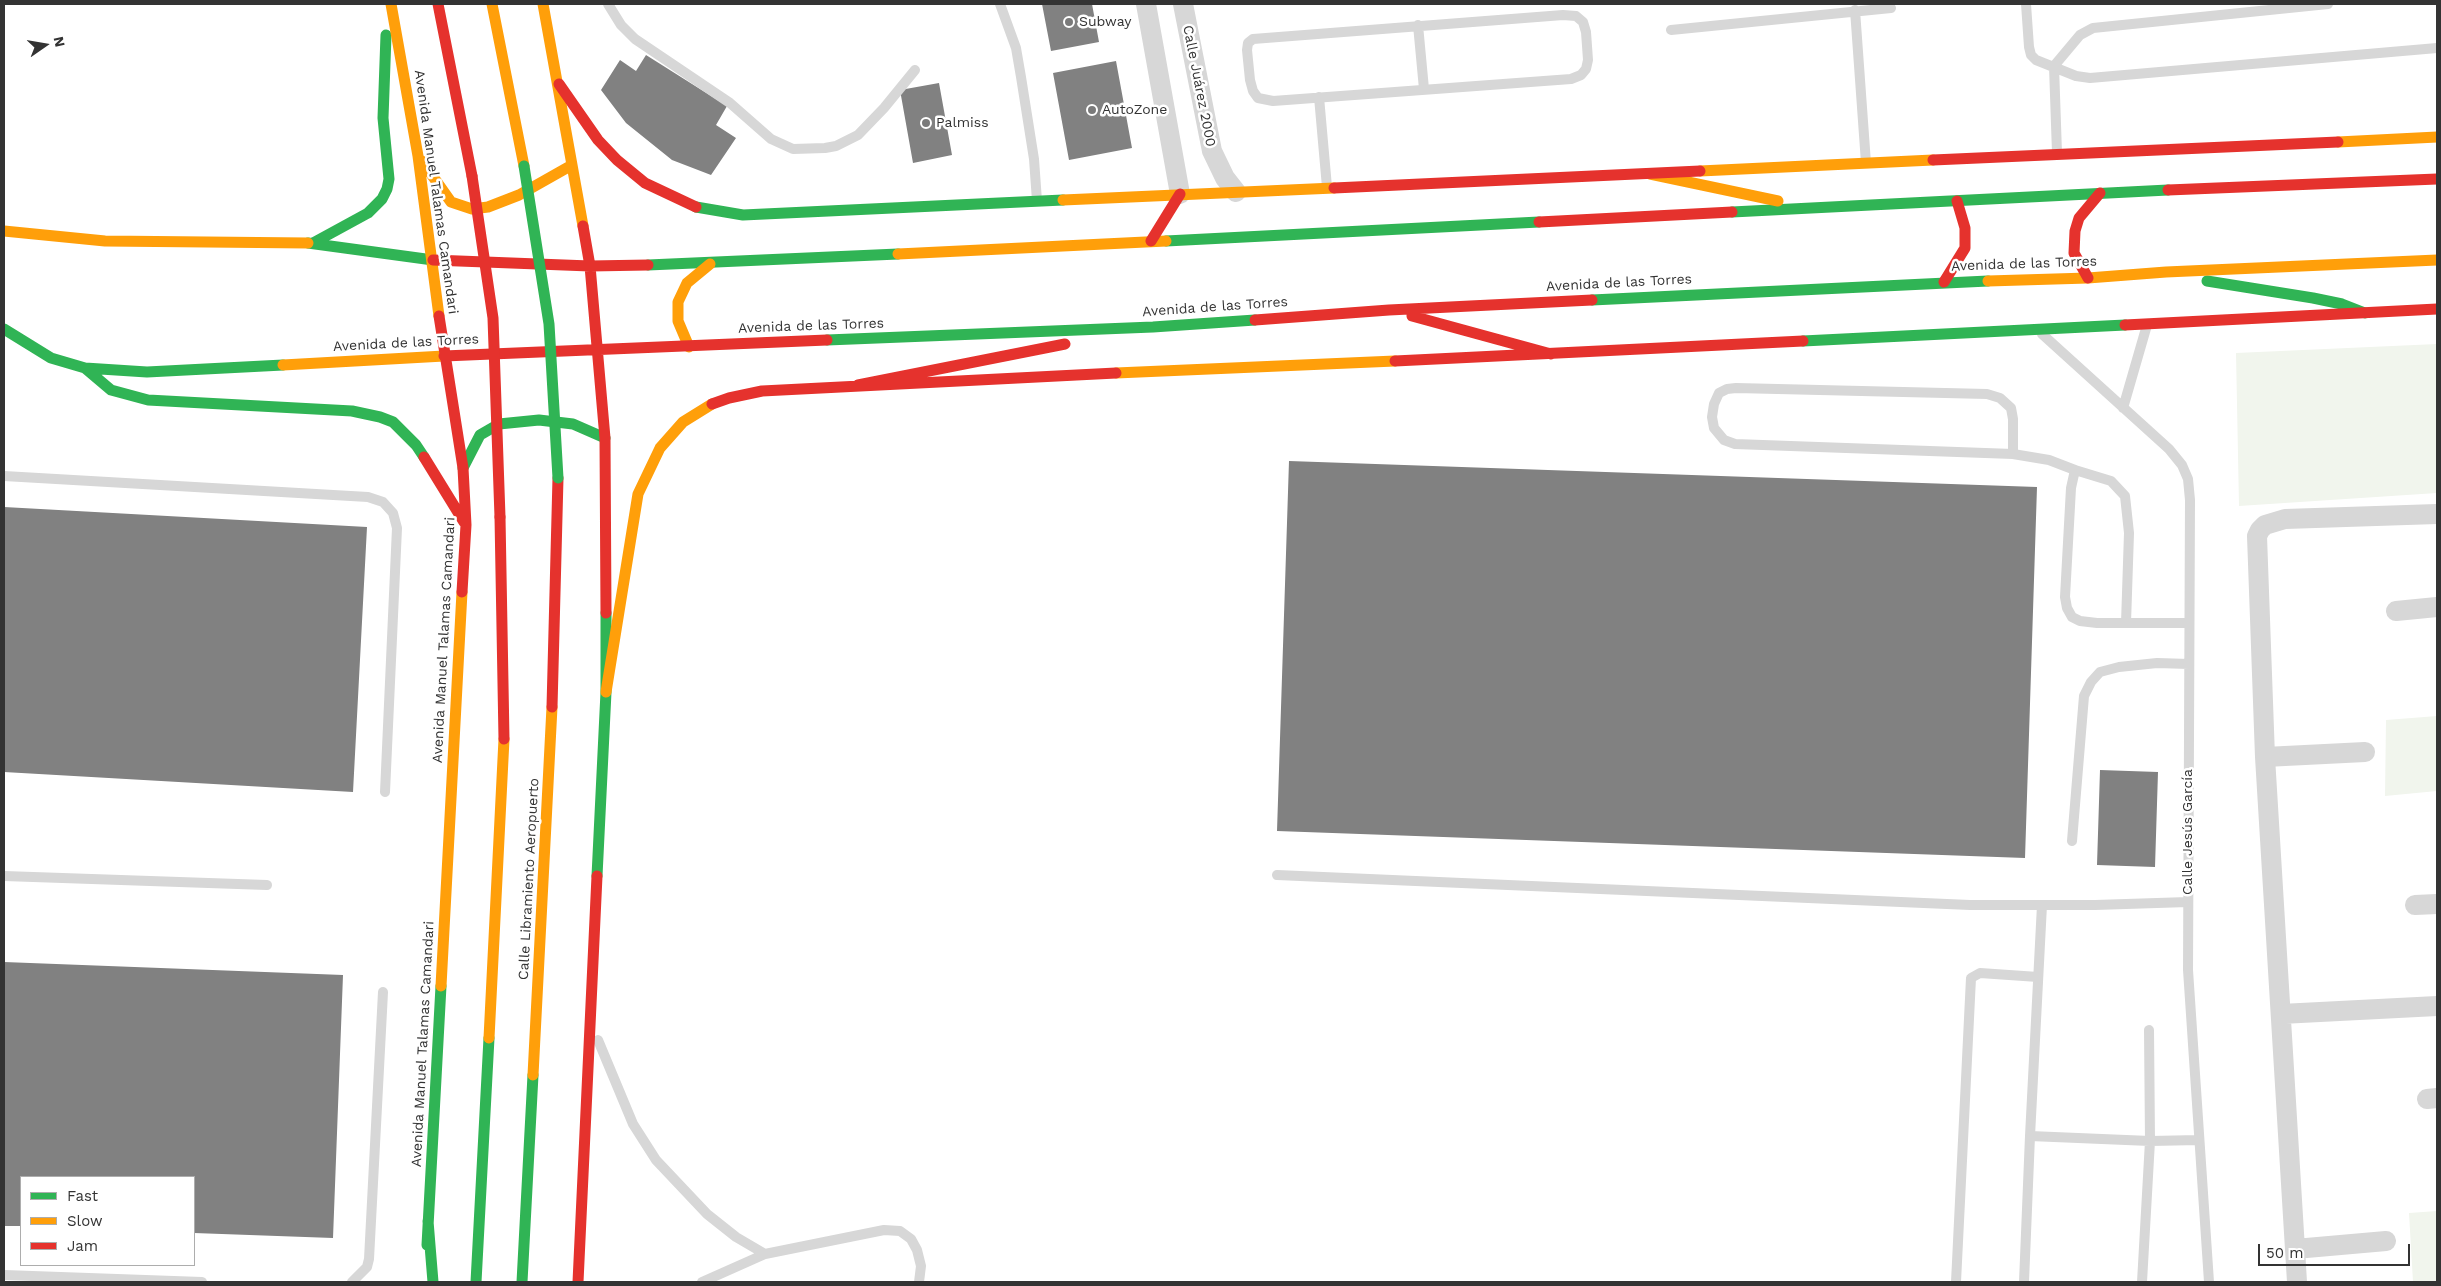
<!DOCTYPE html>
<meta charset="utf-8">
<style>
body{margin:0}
#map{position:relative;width:2441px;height:1286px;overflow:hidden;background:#fff;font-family:"Work Sans",sans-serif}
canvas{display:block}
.frame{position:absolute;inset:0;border:5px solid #333;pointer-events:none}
.legend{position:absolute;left:20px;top:1176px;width:175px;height:90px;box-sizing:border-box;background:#fff;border:1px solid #adadad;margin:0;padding:6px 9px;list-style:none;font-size:15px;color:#333}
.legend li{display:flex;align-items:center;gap:10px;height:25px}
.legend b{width:25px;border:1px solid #adadad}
.north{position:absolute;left:20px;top:20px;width:50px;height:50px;-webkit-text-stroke:4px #fff;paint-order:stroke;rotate:77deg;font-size:14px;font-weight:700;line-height:20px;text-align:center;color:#333}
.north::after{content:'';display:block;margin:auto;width:18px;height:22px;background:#333;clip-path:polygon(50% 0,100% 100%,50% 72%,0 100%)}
.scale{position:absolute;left:2258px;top:1244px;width:152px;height:22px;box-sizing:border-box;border:2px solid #333;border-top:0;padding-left:6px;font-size:15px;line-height:18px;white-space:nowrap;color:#333;-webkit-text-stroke:4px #fff;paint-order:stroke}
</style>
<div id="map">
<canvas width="2441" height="1286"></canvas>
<div class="frame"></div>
<ul class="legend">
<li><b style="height:6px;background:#30b455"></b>Fast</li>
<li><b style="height:6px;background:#ff9f0a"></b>Slow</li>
<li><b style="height:6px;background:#e5322d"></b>Jam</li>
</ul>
<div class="north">N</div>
<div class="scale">50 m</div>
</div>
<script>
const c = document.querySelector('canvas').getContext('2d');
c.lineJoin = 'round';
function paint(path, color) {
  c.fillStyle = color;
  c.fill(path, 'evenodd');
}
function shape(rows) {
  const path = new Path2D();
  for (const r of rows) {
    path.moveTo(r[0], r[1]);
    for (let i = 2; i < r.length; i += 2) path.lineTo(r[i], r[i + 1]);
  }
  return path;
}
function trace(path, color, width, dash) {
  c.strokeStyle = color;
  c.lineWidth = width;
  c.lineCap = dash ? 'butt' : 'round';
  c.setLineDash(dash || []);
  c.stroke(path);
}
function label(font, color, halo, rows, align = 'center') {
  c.font = font + ' "Work Sans",sans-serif';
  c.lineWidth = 5;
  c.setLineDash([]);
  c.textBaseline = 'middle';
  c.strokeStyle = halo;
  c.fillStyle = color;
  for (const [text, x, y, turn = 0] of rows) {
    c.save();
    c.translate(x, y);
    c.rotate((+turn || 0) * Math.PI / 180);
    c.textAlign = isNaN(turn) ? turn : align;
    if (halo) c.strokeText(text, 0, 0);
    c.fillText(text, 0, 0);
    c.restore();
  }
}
paint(shape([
 [2437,344,2437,493,2239,506,2236,353],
 [2437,716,2437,791,2385,796,2386,720],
 [2437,1211,2437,1282,2413,1282,2409,1213]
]), '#f1f5ed');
paint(shape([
 [1042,4,1092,4,1099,42,1051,51],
 [646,55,727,106,716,125,736,138,711,175,672,160,626,123,601,90,620,60,636,71],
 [1116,61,1132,148,1069,160,1053,73],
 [939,83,952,155,913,163,900,90],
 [1289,461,2037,487,2025,858,1277,831],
 [4,507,367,527,353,792,4,772],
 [2100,770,2158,772,2155,867,2097,865],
 [4,962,343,975,333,1238,194,1233,194,1177,21,1177,21,1226,4,1226]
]), '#818181');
trace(shape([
 [608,4,621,25,635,39,730,103,771,139,793,149,825,148,836,146,858,135,884,108,915,70],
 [1000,4,1016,48,1021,77,1034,159,1037,201],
 [2026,4,2029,47,2031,55,2036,60,2076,76,2090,78,2437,48],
 [1855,10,1866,163],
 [1563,15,1576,16,1583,22,1586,32,1588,60,1586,69,1581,75,1571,79,1273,101,1258,98,1253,91,1250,80,1247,50,1248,43,1253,39,1563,15],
 [1418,25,1424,89],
 [1671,30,1891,8],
 [1319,97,1327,187],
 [2057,153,2054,66,2080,35,2093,28,2328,4],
 [2042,334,2169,449,2182,465,2188,479,2190,500,2188,970,2209,1282],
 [2123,408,2147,325],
 [2013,454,2013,419,2011,408,2000,398,1987,394,1736,388,1727,389,1719,393,1714,404,1712,417,1714,428,1724,440,1735,444,2013,454,2049,460,2075,470,2071,488,2065,597,2067,608,2072,617,2080,621,2097,623,2189,623],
 [2075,470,2111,481,2125,496,2129,533,2126,623],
 [4,476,368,497,383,502,393,513,397,528,385,792],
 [2072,841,2084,696,2091,682,2100,672,2119,667,2157,663,2189,664],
 [1277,875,1970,905,2095,905,2188,902],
 [4,876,267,885],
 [598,1040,633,1124,656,1160,707,1214,736,1237,765,1254],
 [2030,1136,2042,905],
 [4,1275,202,1282],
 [352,1282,367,1267,369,1259,383,992],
 [702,1282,765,1254,884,1230,900,1231,911,1239,917,1250,921,1266,919,1282],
 [1956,1282,1971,978,1980,973,2038,977],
 [2024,1282,2030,1136,2150,1141,2199,1140],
 [2142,1282,2150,1141,2149,1030]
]), '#d7d7d7', 10);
trace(shape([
 [1146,4,1180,194],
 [1183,4,1212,151,1225,178,1236,192],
 [2396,611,2437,607],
 [2265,757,2365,752],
 [2415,905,2437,904],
 [2281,1014,2437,1006],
 [2427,1099,2437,1098],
 [2295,1249,2386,1241],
 [2297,1282,2265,757,2257,536,2260,530,2265,525,2285,519,2437,514]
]), '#d7d7d7', 20);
trace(shape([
 [696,207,743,215,1063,200],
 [1732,212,2168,190],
 [1166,241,1539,222],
 [308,243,433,260],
 [313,243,368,213,382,199,387,189,389,179,383,118,386,35],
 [648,265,898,254],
 [2207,281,2313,298,2342,304,2365,313],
 [1592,300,1988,281],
 [4,329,51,358,85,368,147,372,283,365],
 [827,340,1153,327,1255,320],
 [1803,341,2125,325],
 [85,368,111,390,148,400,352,411,380,417,393,422,416,445,424,457],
 [463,468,480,435,499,424,539,420,573,424,605,438],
 [597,876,606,692,606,613],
 [428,1221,433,1282],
 [427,1245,441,986],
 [476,1282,489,1038],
 [522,1282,533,1075]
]), '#30b455', 11);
trace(shape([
 [391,4,418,156,439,316],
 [492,4,524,166],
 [543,4,583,226],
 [2338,142,2437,137],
 [422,161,451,202,472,209,488,207,519,195,572,165],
 [1700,171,1933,160],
 [1650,174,1778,201],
 [1063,200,1334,188],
 [4,231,105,241,308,243],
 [898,254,1166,241],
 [1988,281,2088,278,2166,272,2437,260],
 [689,347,678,321,678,302,687,283,710,264],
 [283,365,444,356],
 [1116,373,1395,361],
 [606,692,638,494,660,448,683,422,712,404],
 [441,986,462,592],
 [489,1038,504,739],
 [533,1075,552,707]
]), '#ff9f0a', 11);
trace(shape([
 [438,4,472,176],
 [559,84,598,140,617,160,645,183,696,207],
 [1933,160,2338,142],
 [1334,188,1700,171],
 [2168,190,2437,179],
 [1539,222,1732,212],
 [583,226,590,266,605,438,606,613],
 [1151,241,1180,194],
 [433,260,590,266,648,265],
 [2088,278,2074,253,2075,231,2079,218,2100,193],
 [1944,282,1965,248,1965,228,1957,201],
 [439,316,463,468,466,525,462,592],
 [1412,316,1551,354],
 [1255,320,1389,310,1592,300],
 [2125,325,2437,309],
 [444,356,827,340],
 [1395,361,1803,341],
 [858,385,1065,344],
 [712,404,729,398,762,391,1116,373],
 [424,457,464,522],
 [500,517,504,739],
 [552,707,558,478],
 [578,1282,597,876]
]), '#e5322d', 11);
trace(shape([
 [524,166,549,324,558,478]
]), '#30b455', 11);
trace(shape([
 [472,176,493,318,500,517]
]), '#e5322d', 11);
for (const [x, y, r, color] of [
 [1069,22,5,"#7a7a7a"],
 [1092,110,5,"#7a7a7a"],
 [926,123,5,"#7a7a7a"]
]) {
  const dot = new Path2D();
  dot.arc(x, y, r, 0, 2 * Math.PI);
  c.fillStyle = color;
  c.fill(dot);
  trace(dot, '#fff', 2);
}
label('14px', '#333', '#fff', [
 ["Subway",1079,22],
 ["AutoZone",1102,110],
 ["Palmiss",936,123]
], 'left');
label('14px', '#333', '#fff', [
 ["Calle Juárez 2000",1199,86,79],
 ["Avenida Manuel Talamas Camandari",436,192,82],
 ["Avenida de las Torres",2024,264,-2],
 ["Avenida de las Torres",1619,283,-3],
 ["Avenida de las Torres",1215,307,-4],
 ["Avenida de las Torres",811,326,-2],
 ["Avenida de las Torres",406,343,-3],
 ["Avenida Manuel Talamas Camandari",444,640,-87],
 ["Calle Jesús García",2188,832,-90],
 ["Calle Libramiento Aeropuerto",529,879,-87],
 ["Avenida Manuel Talamas Camandari",423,1044,-87]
]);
</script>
